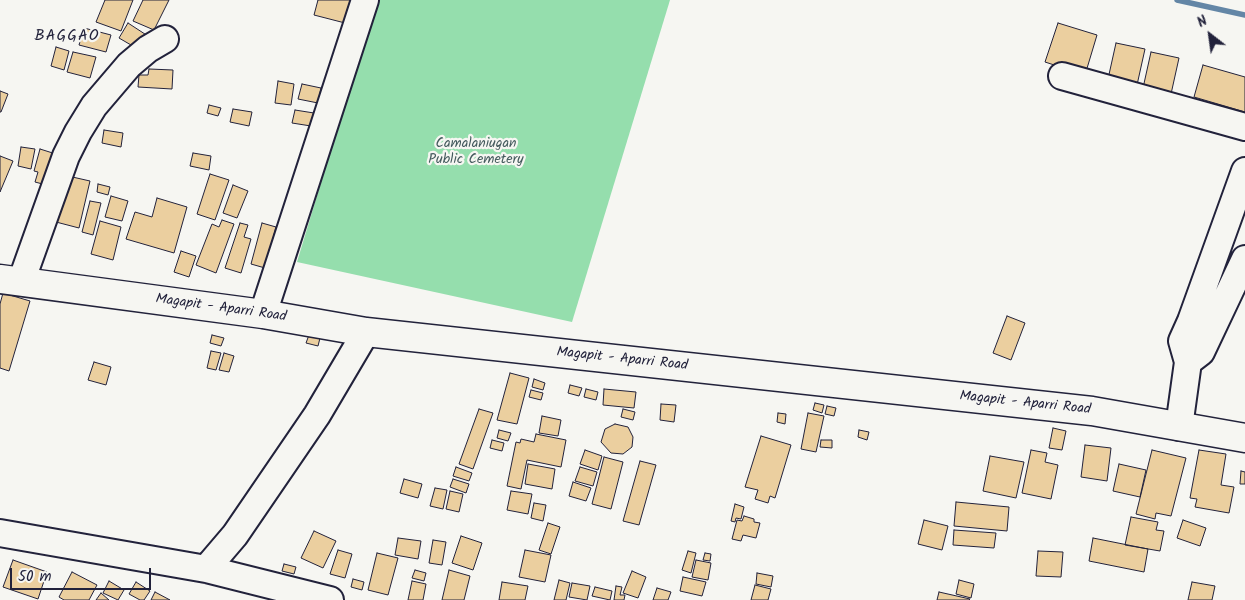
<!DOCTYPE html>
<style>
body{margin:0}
#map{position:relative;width:1245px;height:600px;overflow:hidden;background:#f6f6f2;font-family:Kalam,sans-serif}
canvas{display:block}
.north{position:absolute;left:1185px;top:10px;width:50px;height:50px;-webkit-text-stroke:4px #f6f6f2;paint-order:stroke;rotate:330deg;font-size:14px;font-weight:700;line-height:20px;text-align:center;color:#22223b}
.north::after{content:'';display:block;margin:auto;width:18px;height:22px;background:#22223b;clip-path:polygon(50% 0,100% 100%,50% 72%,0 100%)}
.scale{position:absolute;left:10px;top:568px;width:141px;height:22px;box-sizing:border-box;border:2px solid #22223b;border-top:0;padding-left:6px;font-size:15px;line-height:18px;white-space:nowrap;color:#22223b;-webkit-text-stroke:4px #f6f6f2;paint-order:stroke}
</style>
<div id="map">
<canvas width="1245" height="600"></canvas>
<div class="north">N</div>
<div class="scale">50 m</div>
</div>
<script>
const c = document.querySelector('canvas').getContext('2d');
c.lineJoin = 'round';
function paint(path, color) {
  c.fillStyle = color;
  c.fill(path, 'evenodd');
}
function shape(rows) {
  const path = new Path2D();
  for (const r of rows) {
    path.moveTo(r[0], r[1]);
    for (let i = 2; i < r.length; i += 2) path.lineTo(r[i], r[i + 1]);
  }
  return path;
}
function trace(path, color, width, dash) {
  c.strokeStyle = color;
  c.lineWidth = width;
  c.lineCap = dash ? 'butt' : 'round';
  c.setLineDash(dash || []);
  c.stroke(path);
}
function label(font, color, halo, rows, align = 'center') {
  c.font = font + ' Kalam,sans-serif';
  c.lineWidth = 4.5;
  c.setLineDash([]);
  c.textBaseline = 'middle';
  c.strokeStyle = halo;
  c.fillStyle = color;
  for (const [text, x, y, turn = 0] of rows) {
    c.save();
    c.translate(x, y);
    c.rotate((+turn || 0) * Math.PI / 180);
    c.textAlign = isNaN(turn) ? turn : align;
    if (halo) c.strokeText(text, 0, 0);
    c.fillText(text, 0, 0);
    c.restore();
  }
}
paint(shape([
 [376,0,670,0,572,322,297,262]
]), '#95dead');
trace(shape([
 [1177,0,1245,15]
]), '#6386a6', 5.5);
const building = shape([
 [105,0,133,0,121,31,96,22,105,0],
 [143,0,169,0,154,30,133,21,143,0],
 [318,0,351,0,345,23,314,15,318,0],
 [128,23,151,38,143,52,119,38,128,23],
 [1058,23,1097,35,1085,75,1045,62,1058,23],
 [84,28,111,35,106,52,79,45,84,28],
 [1116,43,1145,49,1137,85,1108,79,1116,43],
 [56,47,69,51,64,70,51,66,56,47],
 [73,52,96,57,90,78,67,72,73,52],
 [1151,52,1179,58,1171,94,1143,88,1151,52],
 [1203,65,1245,77,1245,112,1194,97,1203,65],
 [149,69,173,70,172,89,138,87,139,75,148,75,149,69],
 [278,81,294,84,291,105,275,103,278,81],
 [302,84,321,88,318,103,298,99,302,84],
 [0,91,8,94,1,112,0,112,0,91],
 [209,105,221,108,218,116,207,113,209,105],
 [233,109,252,112,249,126,230,122,233,109],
 [295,110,314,113,311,126,292,123,295,110],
 [104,130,123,133,121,147,102,143,104,130],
 [21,147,35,149,31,169,18,166,21,147],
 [40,149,59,155,50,186,35,182,38,172,34,171,40,149],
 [193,153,211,156,209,170,190,166,193,153],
 [0,156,13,161,0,192,0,156],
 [210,174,229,180,215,220,197,214,210,174],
 [68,176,90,181,79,228,56,222,68,176],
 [98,184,110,187,108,195,97,192,98,184],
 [233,185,248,191,237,218,223,213,233,185],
 [111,196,128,201,122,221,105,217,111,196],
 [157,198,187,207,174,253,126,239,135,212,152,217,157,198],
 [90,201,101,203,93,235,82,232,90,201],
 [222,220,234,224,216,273,196,265,212,224,219,227,222,220],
 [100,221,121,227,113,260,91,254,100,221],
 [240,223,248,225,244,237,251,239,241,273,225,268,240,223],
 [262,223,276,227,265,268,251,264,262,223],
 [181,251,196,256,189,277,174,272,181,251],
 [3,293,30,301,9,371,0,368,0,304,3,293],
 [1007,316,1025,323,1011,360,993,353,1007,316],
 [212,335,224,338,221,346,210,343,212,335],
 [309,335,320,338,318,346,306,343,309,335],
 [211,351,221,353,216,370,207,368,211,351],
 [224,353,234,356,229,372,219,370,224,353],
 [94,362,111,367,106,385,88,380,94,362],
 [510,373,529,378,517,424,497,420,510,373],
 [534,379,545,383,543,390,532,387,534,379],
 [570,385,582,388,579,396,568,393,570,385],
 [586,389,598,392,596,400,584,397,586,389],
 [604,389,636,392,634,408,603,405,604,389],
 [531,390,543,393,541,400,529,397,531,390],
 [815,403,824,405,822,413,813,410,815,403],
 [661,404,676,405,674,422,660,420,661,404],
 [827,406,836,408,834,416,825,414,827,406],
 [479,409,493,413,473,469,459,464,479,409],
 [623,409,635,412,633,420,621,417,623,409],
 [778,413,786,414,785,424,777,422,778,413],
 [808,413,824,416,816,452,801,449,808,413],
 [542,416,561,420,558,436,539,433,542,416],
 [615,424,628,427,633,437,632,447,623,454,611,453,601,442,605,429,615,424],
 [1053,428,1066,431,1062,450,1049,448,1053,428],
 [499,430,511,433,508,441,497,438,499,430],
 [859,430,869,432,867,440,858,437,859,430],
 [536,434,566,440,561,467,527,460,521,489,507,486,516,442,520,443,521,439,534,442,536,434],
 [761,436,791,445,775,498,770,496,768,503,755,499,758,490,745,487,761,436],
 [492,440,504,443,502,451,490,448,492,440],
 [821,440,832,440,832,448,820,447,821,440],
 [1085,445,1111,448,1107,481,1081,477,1085,445],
 [585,450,602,456,598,470,580,464,585,450],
 [1031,450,1047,453,1045,462,1058,465,1051,499,1022,493,1031,450],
 [1152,450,1186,458,1171,516,1156,513,1155,519,1136,514,1152,450],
 [1199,450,1226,454,1221,485,1234,487,1229,513,1195,507,1197,499,1190,498,1199,450],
 [990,456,1024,462,1016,498,983,491,990,456],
 [604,457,623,462,611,509,592,504,604,457],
 [640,461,656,465,639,525,623,521,640,461],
 [528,464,555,469,552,489,525,484,528,464],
 [1119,464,1146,470,1140,497,1113,491,1119,464],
 [456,467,472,473,469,481,453,476,456,467],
 [580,467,597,472,593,486,575,481,580,467],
 [1241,471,1245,472,1245,484,1240,484,1241,471],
 [404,479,422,484,418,498,400,493,404,479],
 [453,479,469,484,466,493,450,487,453,479],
 [573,482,591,488,586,501,569,496,573,482],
 [435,488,447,490,443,509,430,506,435,488],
 [450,491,463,494,459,512,446,509,450,491],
 [511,491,532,494,528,514,507,510,511,491],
 [956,502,1009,507,1007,531,954,526,956,502],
 [534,503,546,505,543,521,531,518,534,503],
 [735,504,744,507,741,519,736,518,735,522,731,521,735,504],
 [744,516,754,519,754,522,760,523,756,538,743,535,741,541,732,539,737,520,742,521,744,516],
 [1131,517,1158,522,1156,530,1164,531,1160,551,1125,545,1131,517],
 [924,520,948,526,942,550,918,544,924,520],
 [1183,520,1206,528,1200,546,1177,538,1183,520],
 [548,523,560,527,551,554,539,550,548,523],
 [954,530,996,533,994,548,953,545,954,530],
 [314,531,336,541,323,568,301,558,314,531],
 [461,536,482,543,473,570,452,563,461,536],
 [398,538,421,541,418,559,395,555,398,538],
 [1093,538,1148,549,1144,572,1089,561,1093,538],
 [433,540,446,542,442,565,429,563,433,540],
 [338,550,352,554,345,578,330,574,338,550],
 [525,550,551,555,545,582,519,577,525,550],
 [688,551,696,553,691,573,682,570,688,551],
 [1038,551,1063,552,1061,577,1036,576,1038,551],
 [377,553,398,558,388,595,368,590,377,553],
 [705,553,711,554,710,561,703,560,705,553],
 [13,560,47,572,38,599,3,587,13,560],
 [696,560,711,563,708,580,692,577,696,560],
 [284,564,296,567,294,574,282,571,284,564],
 [415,570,426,573,424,581,412,578,415,570],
 [449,570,470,576,464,600,442,600,449,570],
 [632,571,646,577,638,598,623,593,632,571],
 [72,572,97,585,89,600,64,600,59,597,72,572],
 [757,573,773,576,771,587,756,584,757,573],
 [683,577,706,582,702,596,680,591,683,577],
 [353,579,364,582,362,590,351,587,353,579],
 [559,580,570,583,566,600,554,600,559,580],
 [959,580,974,584,971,598,956,594,959,580],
 [109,581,124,590,118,600,103,593,109,581],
 [412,581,426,584,423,600,408,600,412,581],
 [136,582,150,591,144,600,140,600,129,594,136,582],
 [502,582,528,586,525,600,499,600,502,582],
 [1192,582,1215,586,1212,600,1188,600,1192,582],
 [572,583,590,586,587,600,569,597,572,583],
 [755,585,771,589,768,600,751,600,755,585],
 [616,586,622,587,620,595,625,595,624,600,614,600,616,586],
 [595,587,612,591,610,600,592,596,595,587],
 [657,588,671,592,668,600,653,600,657,588],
 [155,592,170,600,151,600,155,592],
 [939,592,970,599,969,600,937,600,939,592],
 [101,593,109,600,96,600,101,593]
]);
paint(building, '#ebcf9f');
trace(building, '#22223b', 1);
const minor = shape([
 [1062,76,1245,127],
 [21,282,66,156,78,132,94,106,129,65,148,49,165,39],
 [263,314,365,0],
 [1188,362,1201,352,1245,259],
 [1179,427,1188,362,1182,341,1191,321,1245,171],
 [0,533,206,569,330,600],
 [206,569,235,535,317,415,366,332]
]);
const major = shape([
 [0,279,263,314,366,332,1092,411,1245,438]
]);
trace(minor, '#22223b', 30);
trace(major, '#22223b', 31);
trace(minor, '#f6f6f2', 26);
trace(major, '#f6f6f2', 28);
label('14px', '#445a5d', '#f6f6f2', [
 ["Camalaniugan",476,145],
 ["Public Cemetery",476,161]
]);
label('14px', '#22223b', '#f6f6f2', [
 ["Magapit - Aparri Road",221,309,8],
 ["Magapit - Aparri Road",622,360,6],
 ["Magapit - Aparri Road",1025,404,6]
]);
c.letterSpacing = '1px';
label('16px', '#22223b', '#f6f6f2', [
 ["BAGGAO",67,37]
]);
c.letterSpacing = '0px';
</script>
